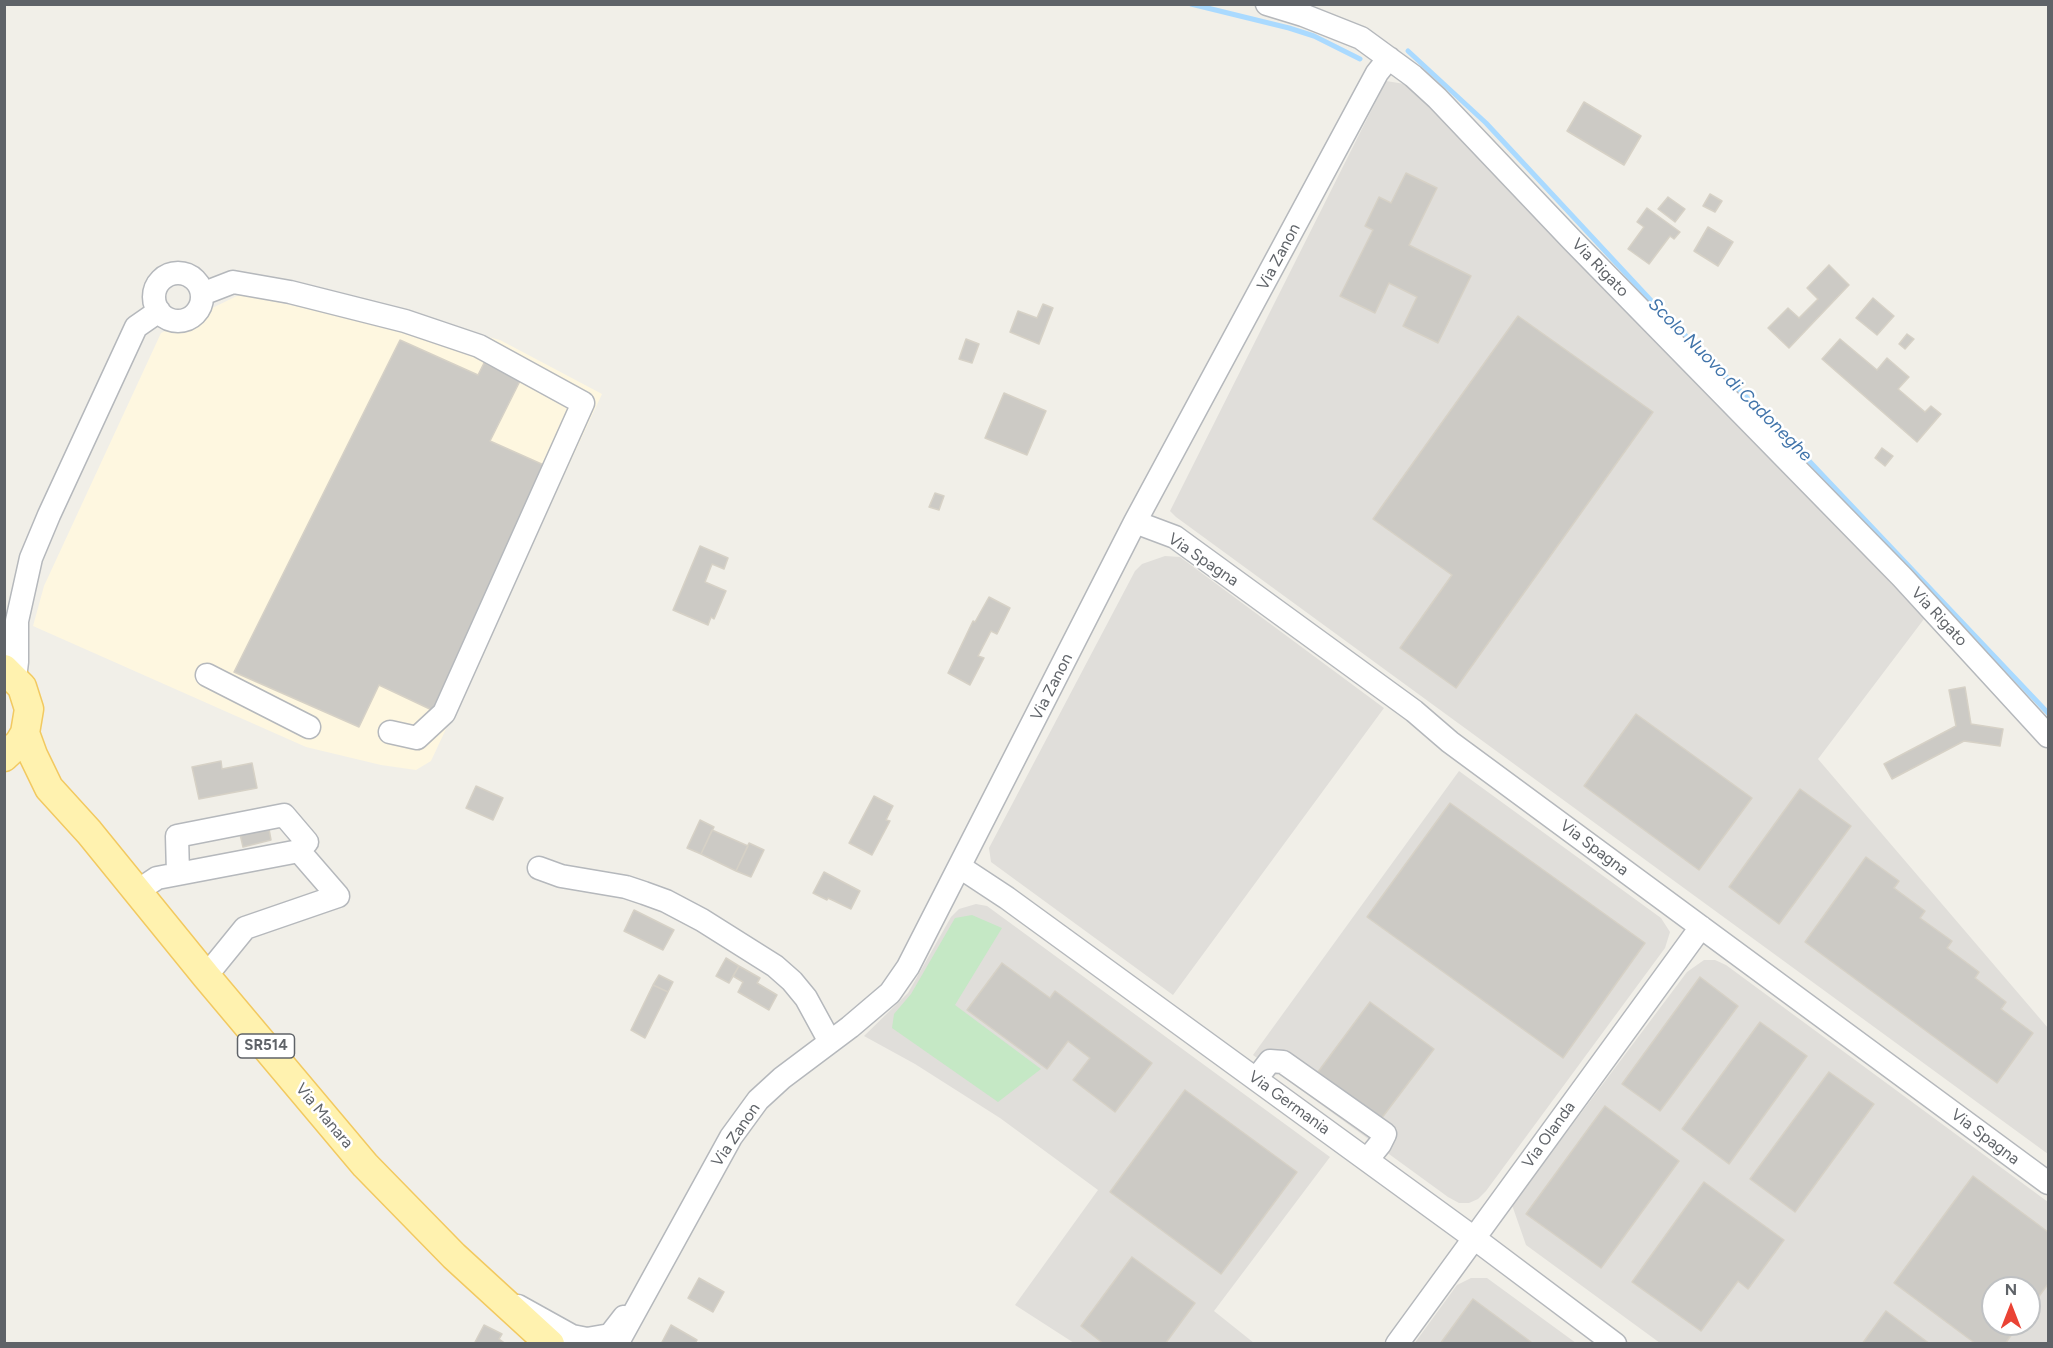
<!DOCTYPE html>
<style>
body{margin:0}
#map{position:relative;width:2053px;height:1348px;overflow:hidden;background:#f1efe8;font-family:Figtree,sans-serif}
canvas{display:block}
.frame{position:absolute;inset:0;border:6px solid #5f6368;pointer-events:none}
.north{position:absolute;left:1981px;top:1276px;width:60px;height:60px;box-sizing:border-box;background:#fff;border:2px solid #bfc1c3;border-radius:50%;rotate:0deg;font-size:16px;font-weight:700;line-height:24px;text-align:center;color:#5f6368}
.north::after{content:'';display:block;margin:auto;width:21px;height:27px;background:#ea4335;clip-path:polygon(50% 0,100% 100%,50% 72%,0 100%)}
</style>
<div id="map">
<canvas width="2053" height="1348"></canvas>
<div class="frame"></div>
<div class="north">N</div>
</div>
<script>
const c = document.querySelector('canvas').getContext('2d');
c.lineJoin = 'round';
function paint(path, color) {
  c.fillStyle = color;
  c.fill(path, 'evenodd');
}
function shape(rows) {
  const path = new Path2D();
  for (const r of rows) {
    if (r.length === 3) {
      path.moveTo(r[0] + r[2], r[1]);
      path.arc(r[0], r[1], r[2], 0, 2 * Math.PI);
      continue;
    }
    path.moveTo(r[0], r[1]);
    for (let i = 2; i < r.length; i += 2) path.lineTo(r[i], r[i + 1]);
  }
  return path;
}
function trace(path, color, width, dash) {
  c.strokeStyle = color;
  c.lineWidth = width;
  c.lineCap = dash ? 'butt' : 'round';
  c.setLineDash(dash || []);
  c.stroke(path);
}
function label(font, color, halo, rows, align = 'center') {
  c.font = font + ' Figtree,sans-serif';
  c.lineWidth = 5;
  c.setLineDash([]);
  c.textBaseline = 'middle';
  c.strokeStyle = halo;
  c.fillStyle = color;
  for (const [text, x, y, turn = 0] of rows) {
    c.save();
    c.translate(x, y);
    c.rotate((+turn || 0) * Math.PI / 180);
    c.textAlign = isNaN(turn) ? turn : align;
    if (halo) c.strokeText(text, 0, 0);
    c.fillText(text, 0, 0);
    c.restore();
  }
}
paint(shape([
 [241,294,402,330,406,315,500,340,602,394,431,761,416,770,381,765,306,747,33,626,44,586,161,333]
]), '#fef7e0');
paint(shape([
 [1386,81,1411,85,1767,450,1924,619,1818,759,2048,1028,2048,1154,1176,517,1170,511],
 [1165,556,1180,557,1384,708,1173,995,991,862,989,848,1135,571,1142,564],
 [1459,771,1661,918,1670,932,1665,948,1486,1191,1478,1199,1469,1203,1459,1203,1448,1197,1253,1055],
 [976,904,987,906,1330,1157,1214,1311,1254,1343,1074,1343,1015,1305,1098,1190,1000,1118,915,1064,864,1036,908,993,951,917,959,909],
 [1704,960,1715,960,1726,965,2048,1202,2048,1343,1660,1343,1526,1245,1512,1205,1687,972],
 [1993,1288,2029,1288,2029,1324,1993,1324],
 [1471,1278,1487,1278,1576,1343,1414,1344,1457,1285]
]), '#e0deda');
paint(shape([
 [972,915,1002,928,955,1005,1041,1069,998,1102,892,1028,894,1014,911,994,955,918]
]), '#c5e8c5');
trace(shape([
 [1191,4,1289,28,1314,36,1360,59],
 [1408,51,1486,123,1658,308,1794,445,2048,713]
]), '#aadaff', 5);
const building = shape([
 [1584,102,1641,136,1624,165,1567,131,1584,102],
 [1406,173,1437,188,1409,245,1471,276,1438,343,1403,326,1417,297,1389,283,1375,313,1340,296,1373,230,1365,226,1379,197,1391,203,1406,173],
 [1710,194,1722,201,1715,212,1703,206,1710,194],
 [1668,197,1685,209,1675,222,1658,209,1668,197],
 [1647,208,1680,232,1674,239,1670,236,1649,264,1628,249,1644,227,1637,222,1647,208],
 [1708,227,1733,242,1718,266,1694,251,1708,227],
 [1829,265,1849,285,1789,348,1768,328,1788,308,1799,318,1818,299,1807,288,1829,265],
 [1873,298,1894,316,1877,335,1856,318,1873,298],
 [1043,304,1053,308,1039,344,1010,332,1018,311,1037,318,1043,304],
 [1518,316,1653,412,1456,688,1400,648,1452,575,1373,519,1518,316],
 [1907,334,1914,339,1905,349,1899,344,1907,334],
 [966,339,979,344,972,363,959,359,966,339],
 [1840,339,1877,370,1887,358,1909,377,1898,389,1925,412,1931,406,1941,414,1917,442,1822,359,1840,339],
 [400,340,478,375,484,363,521,379,490,441,546,466,434,711,379,685,359,727,234,672,400,340],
 [1004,393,1046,411,1027,455,985,438,1004,393],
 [1882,448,1893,456,1885,466,1875,458,1882,448],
 [935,493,944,496,939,510,929,507,935,493],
 [700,546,728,558,724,569,712,564,705,582,726,591,714,619,711,617,708,625,673,610,700,546],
 [989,597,1010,608,997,634,991,631,978,656,984,658,970,685,948,673,973,621,975,622,989,597],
 [1965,687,1971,724,2003,729,2000,746,1964,741,1892,779,1884,764,1956,726,1949,690,1965,687],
 [1636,714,1752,798,1699,870,1584,786,1636,714],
 [221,761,222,769,252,763,257,788,199,799,192,767,221,761],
 [476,786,503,798,493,820,466,808,476,786],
 [1800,789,1851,826,1779,924,1729,887,1800,789],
 [874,796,893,806,886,820,890,821,872,855,849,843,874,796],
 [1450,803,1645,943,1563,1058,1367,917,1450,803],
 [700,820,714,827,701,854,687,848,700,820],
 [269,829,271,840,243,847,239,830,269,829],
 [712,830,748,846,736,871,701,854,712,830],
 [749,843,764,850,751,877,736,871,749,843],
 [1866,857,1899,881,1894,888,1925,911,1920,918,1952,941,1947,948,1979,972,1975,978,2006,1002,2001,1009,2033,1033,1997,1083,1805,942,1866,857],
 [824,872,860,891,851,909,828,898,827,900,813,893,824,872],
 [634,910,674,930,663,950,624,931,634,910],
 [726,958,739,966,729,983,716,976,726,958],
 [1002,963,1050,998,1055,991,1152,1063,1115,1112,1073,1080,1090,1058,1068,1041,1047,1069,967,1010,1002,963],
 [739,966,760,978,757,983,777,995,769,1010,738,992,743,982,733,976,739,966],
 [659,975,673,982,668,992,653,985,659,975],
 [1700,977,1738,1006,1660,1111,1622,1084,1700,977],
 [653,985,668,992,645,1038,631,1030,653,985],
 [1370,1002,1434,1049,1381,1119,1318,1072,1370,1002],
 [1760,1022,1807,1056,1729,1164,1682,1129,1760,1022],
 [1829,1072,1874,1104,1795,1212,1750,1179,1829,1072],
 [1185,1090,1297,1172,1221,1274,1110,1192,1185,1090],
 [1605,1106,1679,1161,1601,1268,1526,1214,1605,1106],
 [1973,1176,2048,1232,2048,1284,2029,1310,2029,1288,1993,1288,1993,1324,2019,1324,2005,1344,1976,1344,1894,1283,1973,1176],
 [1704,1182,1784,1240,1748,1289,1738,1281,1701,1331,1632,1282,1704,1182],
 [1132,1257,1195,1303,1165,1344,1104,1344,1081,1326,1132,1257],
 [699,1278,724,1292,713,1312,688,1298,699,1278],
 [1473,1299,1531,1342,1530,1344,1440,1344,1473,1299],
 [1886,1311,1930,1344,1862,1344,1886,1311],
 [484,1325,502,1334,499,1339,506,1344,474,1344,484,1325],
 [671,1325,697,1340,695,1344,661,1344,671,1325]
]);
paint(building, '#cccac5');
trace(building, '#d6d1c6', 1.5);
const minor = shape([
 [1267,4,1303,15,1361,38,1413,76,1437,98,1572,240,1902,577,2048,736],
 [178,297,24],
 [202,294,233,282,290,292,405,321,479,346,583,403,444,713,417,738,390,732],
 [1135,522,1175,537,1414,711,1450,742,2048,1183],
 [207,675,309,727],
 [15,678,17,662,17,621,31,558,49,515,136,327,159,311],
 [960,867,1007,898,1474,1238,1615,1344],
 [539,868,561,876,626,887,644,893,666,901,702,920,775,966,792,981,806,998,830,1042],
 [178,874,177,836,284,815,307,842,299,851],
 [136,892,157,878,299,851,338,896,245,928,206,976],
 [1256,1079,1270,1061,1283,1062,1385,1134,1380,1144,1367,1160],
 [518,1306,572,1336,587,1339,610,1335,624,1317],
 [617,1344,731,1137,758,1100,782,1078,850,1027,890,993,908,967,1135,522,1377,73,1389,58],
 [1397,1344,1701,927]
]);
const major = shape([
 [4,669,22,687,29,709,25,733,19,743,4,757],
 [25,733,33,755,49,788,89,832,206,976,365,1165,454,1256,550,1344]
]);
trace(minor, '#b5b8bc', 25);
trace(major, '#f2c960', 31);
trace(minor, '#fff', 22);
trace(major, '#fff2af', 28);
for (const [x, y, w] of [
 [266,1046,57]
]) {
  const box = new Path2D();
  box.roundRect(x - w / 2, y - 12, w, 24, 4.5);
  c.fillStyle = '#fff';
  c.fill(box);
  trace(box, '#5f6368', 1.5);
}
label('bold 15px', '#5f6368', null, [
 ["SR514",266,1046]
]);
label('16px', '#5f6368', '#fff', [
 ["Via Zanon",1279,257,-62],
 ["Via Rigato",1600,268,46],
 ["Via Spagna",1203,560,34],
 ["Via Rigato",1939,617,47],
 ["Via Zanon",1052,687,-63],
 ["Via Spagna",1594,848,37],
 ["Via Germania",1289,1103,36],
 ["Via Manara",324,1116,50],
 ["Via Zanon",736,1135,-56],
 ["Via Olanda",1549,1135,-54],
 ["Via Spagna",1985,1137,37]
]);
label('italic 18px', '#4174aa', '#fff', [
 ["Scolo Nuovo di Cadoneghe",1730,380,45]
]);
</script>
